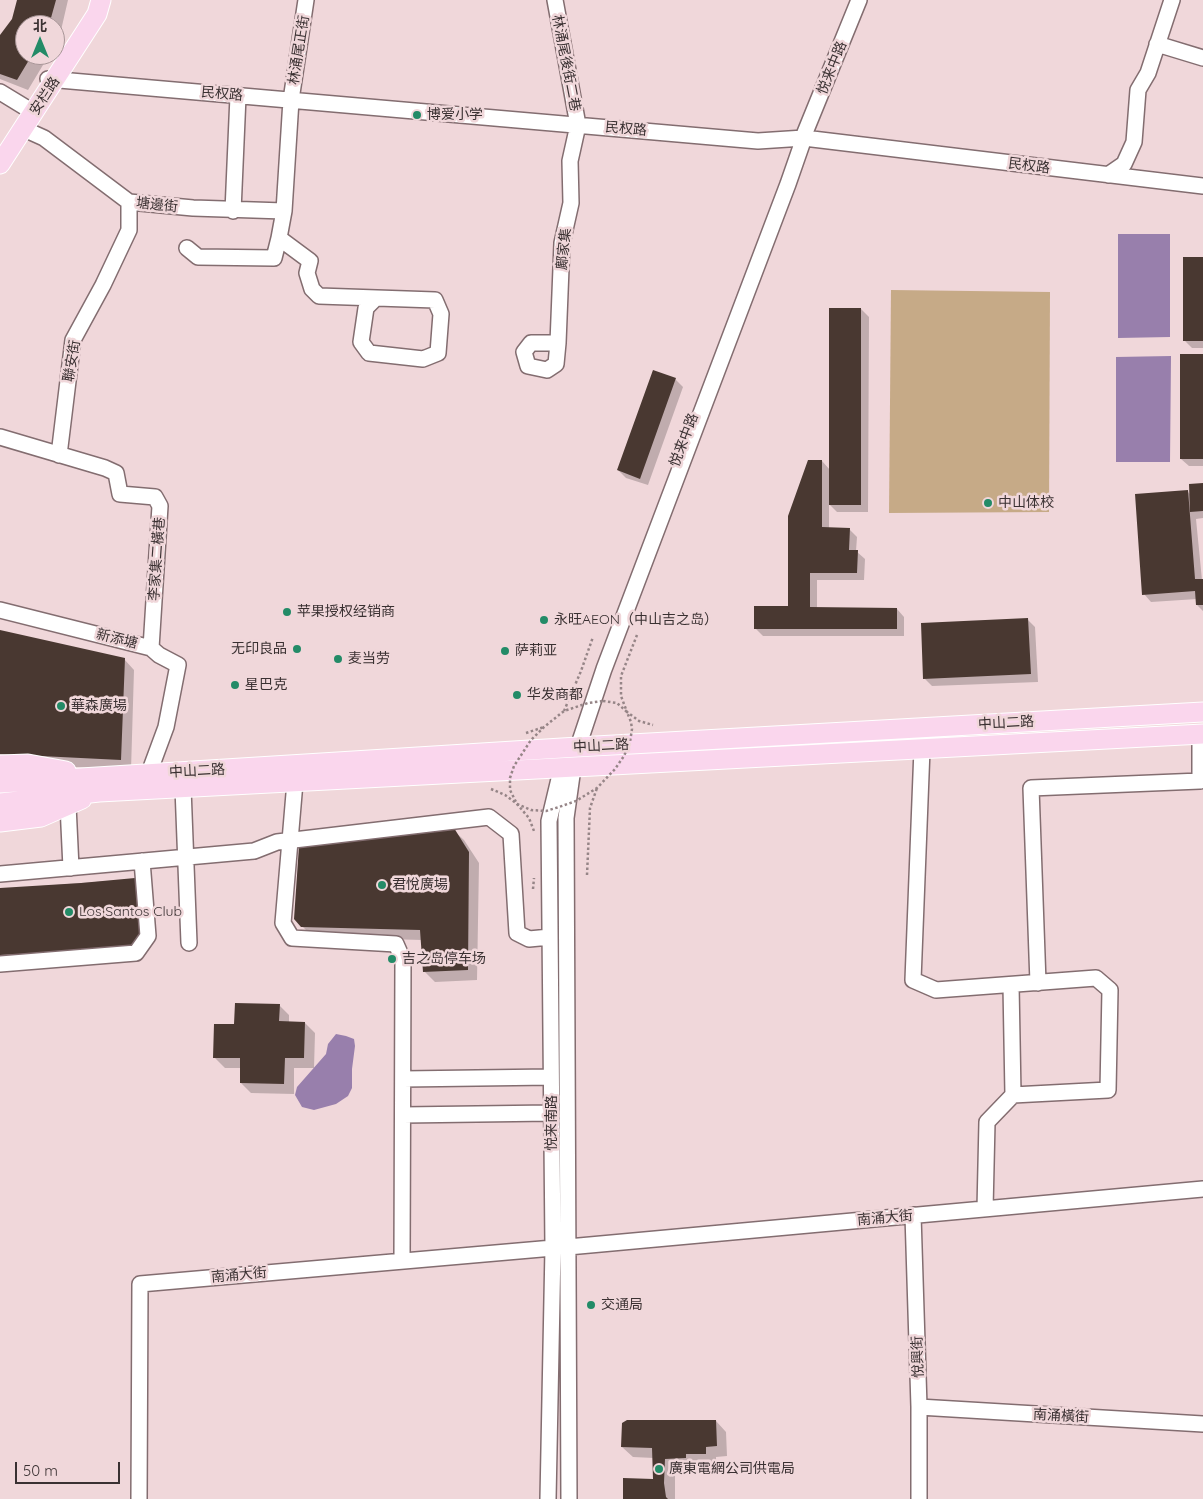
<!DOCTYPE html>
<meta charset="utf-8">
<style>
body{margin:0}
#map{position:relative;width:1203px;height:1499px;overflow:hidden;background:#f0d7da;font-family:Quicksand,"Noto Sans SC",sans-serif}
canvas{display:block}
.north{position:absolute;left:15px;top:15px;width:50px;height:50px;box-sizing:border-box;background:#f0d7da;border:1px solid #a79597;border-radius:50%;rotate:0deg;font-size:14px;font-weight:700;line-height:20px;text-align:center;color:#3a3132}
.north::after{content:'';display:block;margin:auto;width:18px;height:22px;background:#238b67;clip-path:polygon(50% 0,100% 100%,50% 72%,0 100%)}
.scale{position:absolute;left:15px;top:1462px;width:105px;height:22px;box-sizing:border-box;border:2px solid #3a3132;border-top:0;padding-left:6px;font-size:15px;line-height:18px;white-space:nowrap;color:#3a3132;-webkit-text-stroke:4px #f0d7da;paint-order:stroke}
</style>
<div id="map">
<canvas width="1203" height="1499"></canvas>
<div class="north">北</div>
<div class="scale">50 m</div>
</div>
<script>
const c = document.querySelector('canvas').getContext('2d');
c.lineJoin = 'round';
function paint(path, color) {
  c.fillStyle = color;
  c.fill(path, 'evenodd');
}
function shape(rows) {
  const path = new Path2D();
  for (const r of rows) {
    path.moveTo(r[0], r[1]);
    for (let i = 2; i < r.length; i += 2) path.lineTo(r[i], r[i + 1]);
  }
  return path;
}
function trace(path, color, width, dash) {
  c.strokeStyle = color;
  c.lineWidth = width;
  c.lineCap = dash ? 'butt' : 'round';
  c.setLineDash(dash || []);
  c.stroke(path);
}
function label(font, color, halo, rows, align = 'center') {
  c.font = font + ' Quicksand,"Noto Sans SC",sans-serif';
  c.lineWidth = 5;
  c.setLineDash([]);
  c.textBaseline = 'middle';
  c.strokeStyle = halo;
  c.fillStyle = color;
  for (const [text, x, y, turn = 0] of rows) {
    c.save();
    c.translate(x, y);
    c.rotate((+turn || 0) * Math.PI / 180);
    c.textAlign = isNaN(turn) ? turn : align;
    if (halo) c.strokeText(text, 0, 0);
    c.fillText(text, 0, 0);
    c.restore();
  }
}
paint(shape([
 [891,290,1050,292,1049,512,889,513]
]), '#c6aa87');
paint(shape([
 [1118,234,1170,234,1170,337,1118,338],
 [1171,356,1170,462,1116,462,1116,357],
 [336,1034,346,1036,354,1039,355,1046,352,1069,352,1088,348,1096,336,1104,314,1110,302,1107,295,1095,297,1087,326,1054,328,1044]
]), '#987fac');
paint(shape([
 [18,0,68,0,59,39,55,45,55,25,25,25,25,55,49,55,28,90,0,79,0,37,13,20],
 [1203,258,1203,348,1192,348,1184,340],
 [861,309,869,317,868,512,837,512,829,504,829,529,849,529,857,537,856,551,865,559,864,580,817,580,817,609,897,609,904,617,904,636,763,636,755,628,789,607,822,461,830,470],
 [1203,356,1203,466,1189,466,1181,459],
 [675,379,683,387,648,485,626,478,618,470],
 [1203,484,1203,518,1196,519,1202,580,1203,580,1203,611,1197,605,1197,599,1151,602,1144,594,1187,491,1190,494],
 [1028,620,1035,627,1038,682,932,686,924,678],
 [0,632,124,659,134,670,131,770,0,763],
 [453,830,464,840,479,863,477,980,435,982,424,971,422,940,313,937,302,926],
 [135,879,145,889,151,947,141,959,9,965,0,956,0,889],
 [279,1005,289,1015,289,1022,305,1023,315,1033,314,1068,294,1068,294,1094,251,1093,241,1083,241,1068,225,1068,214,1057,235,1026],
 [716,1421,726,1432,727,1456,716,1457,716,1464,696,1464,696,1468,675,1469,675,1499,624,1499,654,1480,654,1458,633,1457,622,1447]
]), '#0003');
paint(shape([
 [17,0,56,0,49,25,25,25,25,55,32,55,17,80,0,74,0,35,12,19],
 [1183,257,1203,257,1203,341,1183,341],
 [829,308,861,308,861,505,829,505],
 [1180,354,1203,354,1203,459,1180,459],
 [653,370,676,378,640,479,617,470],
 [808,460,822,460,822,527,850,528,849,550,858,550,857,573,810,573,810,607,897,608,897,629,754,629,754,606,788,606,788,516],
 [1203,483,1203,511,1190,512,1189,484],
 [1188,490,1195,579,1203,579,1203,605,1196,605,1195,591,1142,595,1135,494],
 [1028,618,1031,674,923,679,921,623],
 [0,630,125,658,121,760,0,754],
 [454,828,469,852,468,970,423,972,420,930,301,927,294,919,299,846],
 [135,878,141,936,130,949,0,955,0,888,81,883],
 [235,1003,280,1004,279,1021,305,1022,304,1058,285,1058,284,1084,240,1083,240,1058,213,1058,214,1024,234,1024],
 [627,1420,716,1420,717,1446,706,1447,706,1454,686,1454,686,1458,665,1459,664,1483,666,1497,668,1499,623,1499,623,1478,653,1479,652,1448,621,1447,622,1423]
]), '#493831');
const minor = shape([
 [306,0,291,100,284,211,279,238,310,261,307,273,312,289,319,296,435,300,441,314,438,353,423,359,369,353,361,342,366,308,376,298],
 [555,0,578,125,570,161,571,203,562,243,558,343,556,364,547,370,528,366,524,352,531,343,558,343],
 [1157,44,1203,58],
 [48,79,758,141,804,138,1203,186],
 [0,92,28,109],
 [24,129,44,138,129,202,193,208,284,211],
 [1108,175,1124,164,1134,142,1138,90,1148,73,1172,0],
 [233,211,238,96],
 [187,248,198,257,274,258,279,238],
 [0,437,105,468,116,473,120,494,155,497,160,506,151,648],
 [59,455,73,340,103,285,129,230,129,202],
 [0,610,151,648,159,655,178,665,166,727,149,773],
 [922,749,913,980,936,990,1096,978,1110,990,1108,1090,1013,1095],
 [295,782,283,923,292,938,396,944,403,960,402,1261],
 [183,788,189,943],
 [68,805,71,868],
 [0,874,254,851,277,842,489,817,511,834,517,933,529,939,550,937],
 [0,964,136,953,148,936,142,861],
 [1038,983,1031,788,1200,781,1200,735],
 [403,1079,551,1077],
 [403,1115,551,1113],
 [985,1209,987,1122,1013,1095,1011,985],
 [913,1215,919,1407,919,1499],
 [568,1247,1203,1189],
 [919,1407,1203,1424],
 [139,1499,140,1284,553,1248],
 [548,1499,553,1248,549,821,564,758],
 [569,1499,566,818,573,768,578,747,604,669,788,184,804,138,804,135,859,0]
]);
const major = shape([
 [0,164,97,14,101,0],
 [0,765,28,764,66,771],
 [0,783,578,747,1203,712],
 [0,803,99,792,1203,734],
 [0,822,41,817,82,799]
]);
trace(minor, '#836d70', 18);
trace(major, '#fff', 21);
trace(shape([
 [637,635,621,676,621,696,627,712,639,721,653,725],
 [564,711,581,671,593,637],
 [526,733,544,727],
 [491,789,505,795,517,804,529,818,534,831],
 [587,875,590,808,597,788],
 [533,889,534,878]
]), '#968587', 2.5, [2.5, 2.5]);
trace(minor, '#fff', 15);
trace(major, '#fad6ed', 19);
trace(shape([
 [603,701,617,703,627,712,631,722,632,729,630,742,624,756,615,769,597,788,576,801,559,807,546,811,531,810,517,804,510,790,510,778,514,766,531,740,544,727,564,711,588,703,603,701]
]), '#968587', 2.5, [2.5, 2.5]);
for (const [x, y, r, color] of [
 [417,115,5,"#238b67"],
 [988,503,5,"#238b67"],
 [287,612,5,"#238b67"],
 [544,620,5,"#238b67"],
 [297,649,5,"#238b67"],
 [505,651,5,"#238b67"],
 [338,659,5,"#238b67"],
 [235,685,5,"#238b67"],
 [517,695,5,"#238b67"],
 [61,706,5,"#238b67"],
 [382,885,5,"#238b67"],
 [69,912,5,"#238b67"],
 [392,959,5,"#238b67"],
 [591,1305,5,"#238b67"],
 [659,1469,5,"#238b67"]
]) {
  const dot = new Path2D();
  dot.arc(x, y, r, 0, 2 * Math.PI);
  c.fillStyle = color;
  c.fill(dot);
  trace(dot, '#f0d7da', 2);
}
label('14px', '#3a3132', '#f0d7da', [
 ["林涌尾正街",299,50,-81],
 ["林涌尾後街二巷",566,63,79],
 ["悦来中路",832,68,-68],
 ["民权路",222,94,5],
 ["安栏路",45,96,-57],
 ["民权路",626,129,5],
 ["民权路",1029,166,7],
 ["塘邊街",157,205,6],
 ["鄺家集",564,249,-84],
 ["聯安街",72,361,-80],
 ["悦来中路",684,440,-69],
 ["李家集二橫巷",157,559,-86],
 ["新添塘",117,639,14],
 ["中山二路",1006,723,-3],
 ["中山二路",601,746,-3],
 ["中山二路",197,771,-3],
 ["悦来南路",552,1123,-90],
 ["南涌大街",885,1218,-5],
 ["南涌大街",239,1275,-5],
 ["悅興街",918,1357,-92],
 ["南涌橫街",1061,1416,3]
]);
label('14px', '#3a3132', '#f0d7da', [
 ["博爱小学",427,115],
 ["中山体校",998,503],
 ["苹果授权经销商",297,612],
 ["永旺AEON（中山吉之岛）",554,620],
 ["无印良品",287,649,"right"],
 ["萨莉亚",515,651],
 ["麦当劳",348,659],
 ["星巴克",245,685],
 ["华发商都",527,695],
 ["華森廣場",71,706],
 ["君悅廣場",392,885],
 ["Los Santos Club",79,912],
 ["吉之岛停车场",402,959],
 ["交通局",601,1305],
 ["廣東電網公司供電局",669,1469]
], 'left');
</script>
